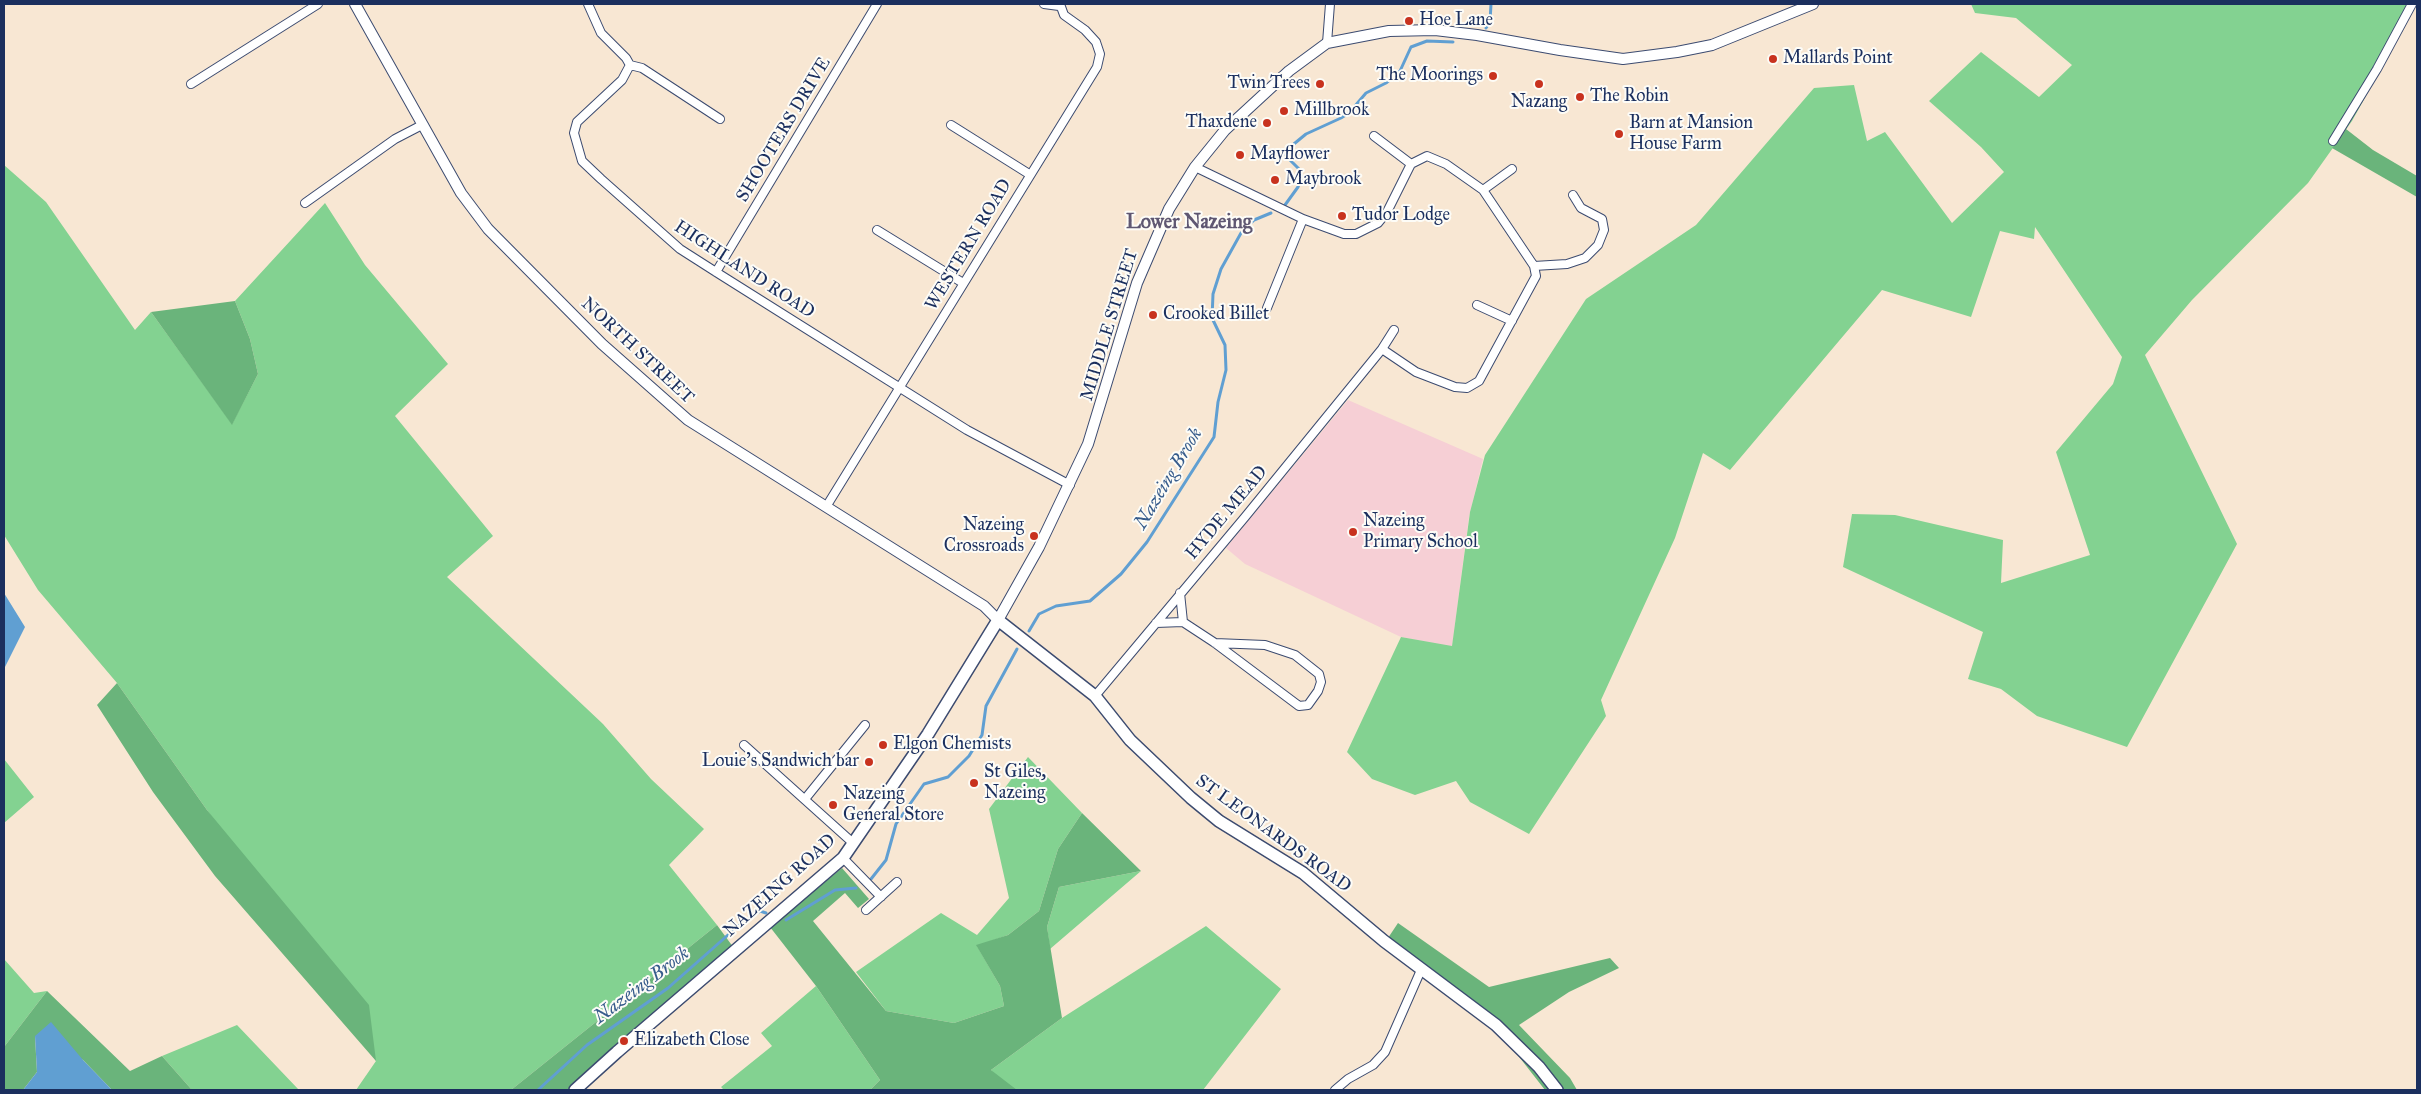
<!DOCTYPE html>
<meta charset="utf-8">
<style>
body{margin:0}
#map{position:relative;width:2421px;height:1094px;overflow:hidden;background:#f8e7d3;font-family:"IM FELL Great Primer",serif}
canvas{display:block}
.frame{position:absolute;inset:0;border:5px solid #1b2f5e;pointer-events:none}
</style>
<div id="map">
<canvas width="2421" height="1094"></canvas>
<div class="frame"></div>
</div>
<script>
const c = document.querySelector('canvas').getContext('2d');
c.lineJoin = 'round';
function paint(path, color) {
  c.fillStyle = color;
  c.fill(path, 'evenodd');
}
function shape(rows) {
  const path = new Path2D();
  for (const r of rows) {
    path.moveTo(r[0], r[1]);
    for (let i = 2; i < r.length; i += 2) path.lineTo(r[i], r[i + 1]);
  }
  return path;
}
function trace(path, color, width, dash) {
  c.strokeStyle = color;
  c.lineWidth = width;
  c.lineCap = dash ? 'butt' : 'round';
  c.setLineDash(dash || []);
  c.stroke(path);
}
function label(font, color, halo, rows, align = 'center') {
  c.font = font + ' "IM FELL Great Primer",serif';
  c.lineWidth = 4;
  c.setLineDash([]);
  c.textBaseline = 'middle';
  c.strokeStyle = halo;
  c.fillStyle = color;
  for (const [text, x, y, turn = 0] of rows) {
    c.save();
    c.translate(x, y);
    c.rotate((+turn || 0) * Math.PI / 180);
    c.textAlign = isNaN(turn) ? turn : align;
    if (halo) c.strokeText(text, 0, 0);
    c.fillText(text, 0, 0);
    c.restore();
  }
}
paint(shape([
 [1348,400,1483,459,1469,517,1452,647,1401,637,1245,564,1226,548]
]), '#f6cfd5');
paint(shape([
 [1971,4,2417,4,2352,121,2308,183,2192,300,2145,355,2237,544,2127,747,2037,716,2001,689,1968,679,1983,632,1843,567,1852,514,1895,515,2003,540,2001,583,2090,555,2056,452,2113,384,2122,357,2035,227,2034,239,2000,231,1971,317,1882,290,1730,470,1703,453,1675,538,1601,700,1606,716,1529,834,1470,802,1456,781,1415,795,1372,779,1347,752,1401,637,1452,646,1470,512,1485,455,1586,299,1696,225,1814,88,1854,85,1867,141,1885,132,1952,223,2004,172,1981,147,1929,101,1981,52,2039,97,2072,65,2016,18,1975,13],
 [4,165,46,202,135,330,151,312,232,424,258,374,250,339,235,301,325,203,365,265,448,364,395,416,493,536,447,577,603,724,651,779,704,829,669,865,717,925,511,1090,356,1090,376,1061,207,810,117,683,38,590,4,535],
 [1028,757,1082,813,1058,849,1039,911,1008,935,977,946,1000,986,1004,1006,954,1023,886,1011,856,972,941,913,977,935,1009,898,989,809],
 [4,759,34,797,4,823],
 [1141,871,1050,949,1047,927,1059,887],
 [1206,926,1281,989,1203,1090,1006,1090,991,1070,1062,1018],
 [4,959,34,993,47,991,4,1047],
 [816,986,880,1080,870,1090,724,1090,721,1087,772,1046,761,1033],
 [237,1025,299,1090,192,1090,162,1056]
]), '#83d291');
paint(shape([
 [2346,129,2373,150,2417,176,2417,197,2332,148],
 [235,301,250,339,258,374,232,425,151,312],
 [117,683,207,810,369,1005,376,1061,215,876,153,792,97,705],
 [1082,813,1141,871,1059,887,1047,927,1062,1018,991,1070,1017,1090,870,1090,880,1080,816,986,770,927,842,868,869,899,858,908,845,893,813,921,886,1011,954,1023,1004,1006,1000,986,976,945,1008,935,1039,911,1058,849],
 [1398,923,1489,987,1610,958,1619,968,1569,992,1519,1025,1570,1078,1577,1090,1545,1090,1502,1035,1382,947],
 [717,925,739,955,664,1016,584,1090,511,1090],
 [47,991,130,1071,162,1056,192,1090,112,1090,83,1060,35,1036,37,1072,23,1090,4,1090,4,1047]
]), '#6ab47b');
paint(shape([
 [4,593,25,627,4,669],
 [51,1022,83,1060,112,1090,23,1090,37,1072,35,1036]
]), '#609fd2');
trace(shape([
 [1486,28,1490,22,1491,4],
 [1285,205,1298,187,1302,177,1299,169,1285,155,1289,148,1306,134,1341,118,1349,113,1366,93,1386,83,1400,71,1411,47,1427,41,1453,42],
 [1029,631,1039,614,1056,606,1090,601,1121,574,1147,542,1214,437,1218,402,1226,370,1225,345,1212,318,1213,294,1221,269,1241,233,1254,220,1271,213],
 [871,879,886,860,896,824,924,784,948,777,969,756,982,735,986,706,1017,649],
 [786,920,835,890,856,888],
 [538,1090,587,1045,668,988,737,927,760,911,766,913]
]), '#609fd2', 3);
const minor = shape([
 [588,4,601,33,626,58,630,65,622,80,577,122,574,133,582,161,601,179,680,249,716,272,967,430,1070,485],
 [1044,4,1059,6],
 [1327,43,1330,4],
 [630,65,642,68,720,119],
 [191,84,318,4],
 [951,125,1029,174],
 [1374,136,1411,164],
 [2333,141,2377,69,2412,4],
 [1195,167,1303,219,1344,234,1356,234,1378,223,1387,212,1411,164,1427,156,1446,164,1483,190,1534,266,1536,276,1479,381,1467,388,1455,387,1416,372,1382,349],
 [1483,190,1512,169],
 [305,203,395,139,422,125],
 [877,230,963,283],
 [1534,266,1567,264,1585,258,1598,245,1604,230,1602,219,1581,208,1573,195],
 [716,272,877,4],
 [1477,305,1512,321],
 [1267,308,1303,219],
 [826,507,1097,67,1100,54,1096,42,1085,30,1064,15,1060,4],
 [1180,593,1183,622],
 [1156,623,1183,622,1215,643,1299,706,1308,705,1318,691,1321,682,1319,674,1295,655,1265,645,1215,643],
 [1095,696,1245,517,1382,349,1394,330],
 [744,745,853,843],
 [805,799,865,725],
 [843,858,881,897],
 [866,910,897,882],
 [1335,1090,1348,1079,1373,1065,1385,1052,1421,970]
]);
const tertiary = shape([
 [355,4,461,193,488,229,602,344,688,420,984,606,998,620,1039,547,1088,444,1137,283,1169,209,1195,167,1225,130,1289,71,1327,43,1389,31,1435,30,1477,35,1560,50,1623,59,1677,52,1712,45,1813,4]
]);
const secondary = shape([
 [575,1090,617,1052,843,858,928,734,998,620,1095,696,1130,740,1191,798,1219,821,1303,873,1384,941,1496,1025,1539,1067,1557,1090]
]);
trace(minor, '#3c4b70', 10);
trace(tertiary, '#3c4b70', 12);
trace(secondary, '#3c4b70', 14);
trace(minor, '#fff', 8);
trace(tertiary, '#fff', 10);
trace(secondary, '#fff', 11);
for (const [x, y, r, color] of [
 [1409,21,5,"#c8321e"],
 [1773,59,5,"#c8321e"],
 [1493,76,5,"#c8321e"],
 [1320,84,5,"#c8321e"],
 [1539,84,5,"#c8321e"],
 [1580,97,5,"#c8321e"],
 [1284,111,5,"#c8321e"],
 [1267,123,5,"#c8321e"],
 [1619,134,5,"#c8321e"],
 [1240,155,5,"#c8321e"],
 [1275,180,5,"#c8321e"],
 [1342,216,5,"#c8321e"],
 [1153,315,5,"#c8321e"],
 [1353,532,5,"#c8321e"],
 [1034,536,5,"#c8321e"],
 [883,745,5,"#c8321e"],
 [869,762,5,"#c8321e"],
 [974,783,5,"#c8321e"],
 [833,805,5,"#c8321e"],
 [624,1041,5,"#c8321e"]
]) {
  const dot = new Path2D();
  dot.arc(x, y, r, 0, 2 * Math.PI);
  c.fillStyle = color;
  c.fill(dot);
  trace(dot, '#fdfcf7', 2);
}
label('18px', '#1b2f5e', '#fdfcf7', [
 ["Hoe Lane",1419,21],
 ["Mallards Point",1783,59],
 ["The Moorings",1483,76,"right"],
 ["Twin Trees",1310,84,"right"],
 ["The Robin",1590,97],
 ["Nazang",1539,103,"center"],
 ["Millbrook",1294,111],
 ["Thaxdene",1257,123,"right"],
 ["Barn at Mansion",1629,124],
 ["House Farm",1629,145],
 ["Mayflower",1250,155],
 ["Maybrook",1285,180],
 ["Tudor Lodge",1352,216],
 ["Crooked Billet",1163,315],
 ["Nazeing",1363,522],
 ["Primary School",1363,543],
 ["Nazeing",1024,526,"right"],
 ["Crossroads",1024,547,"right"],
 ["Elgon Chemists",893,745],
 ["Louie’s Sandwich bar",859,762,"right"],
 ["St Giles,",984,773],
 ["Nazeing",984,794],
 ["Nazeing",843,795],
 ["General Store",843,816],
 ["Elizabeth Close",634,1041]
], 'left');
label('18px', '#1b2f5e', '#fdfcf7', [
 ["SHOOTERS DRIVE",784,130,-59],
 ["WESTERN ROAD",969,245,-59],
 ["HIGHLAND ROAD",744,270,33],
 ["MIDDLE STREET",1110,325,-73],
 ["NORTH STREET",637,351,43],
 ["HYDE MEAD",1227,513,-50],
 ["ST LEONARDS ROAD",1273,834,36],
 ["NAZEING ROAD",780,886,-42]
]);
label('italic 19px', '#375c8c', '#fdfcf7', [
 ["Nazeing Brook",1169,479,-59],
 ["Nazeing Brook",642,986,-37]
]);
label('bold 20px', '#5f5772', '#fdfcf7', [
 ["Lower Nazeing",1189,223]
]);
</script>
